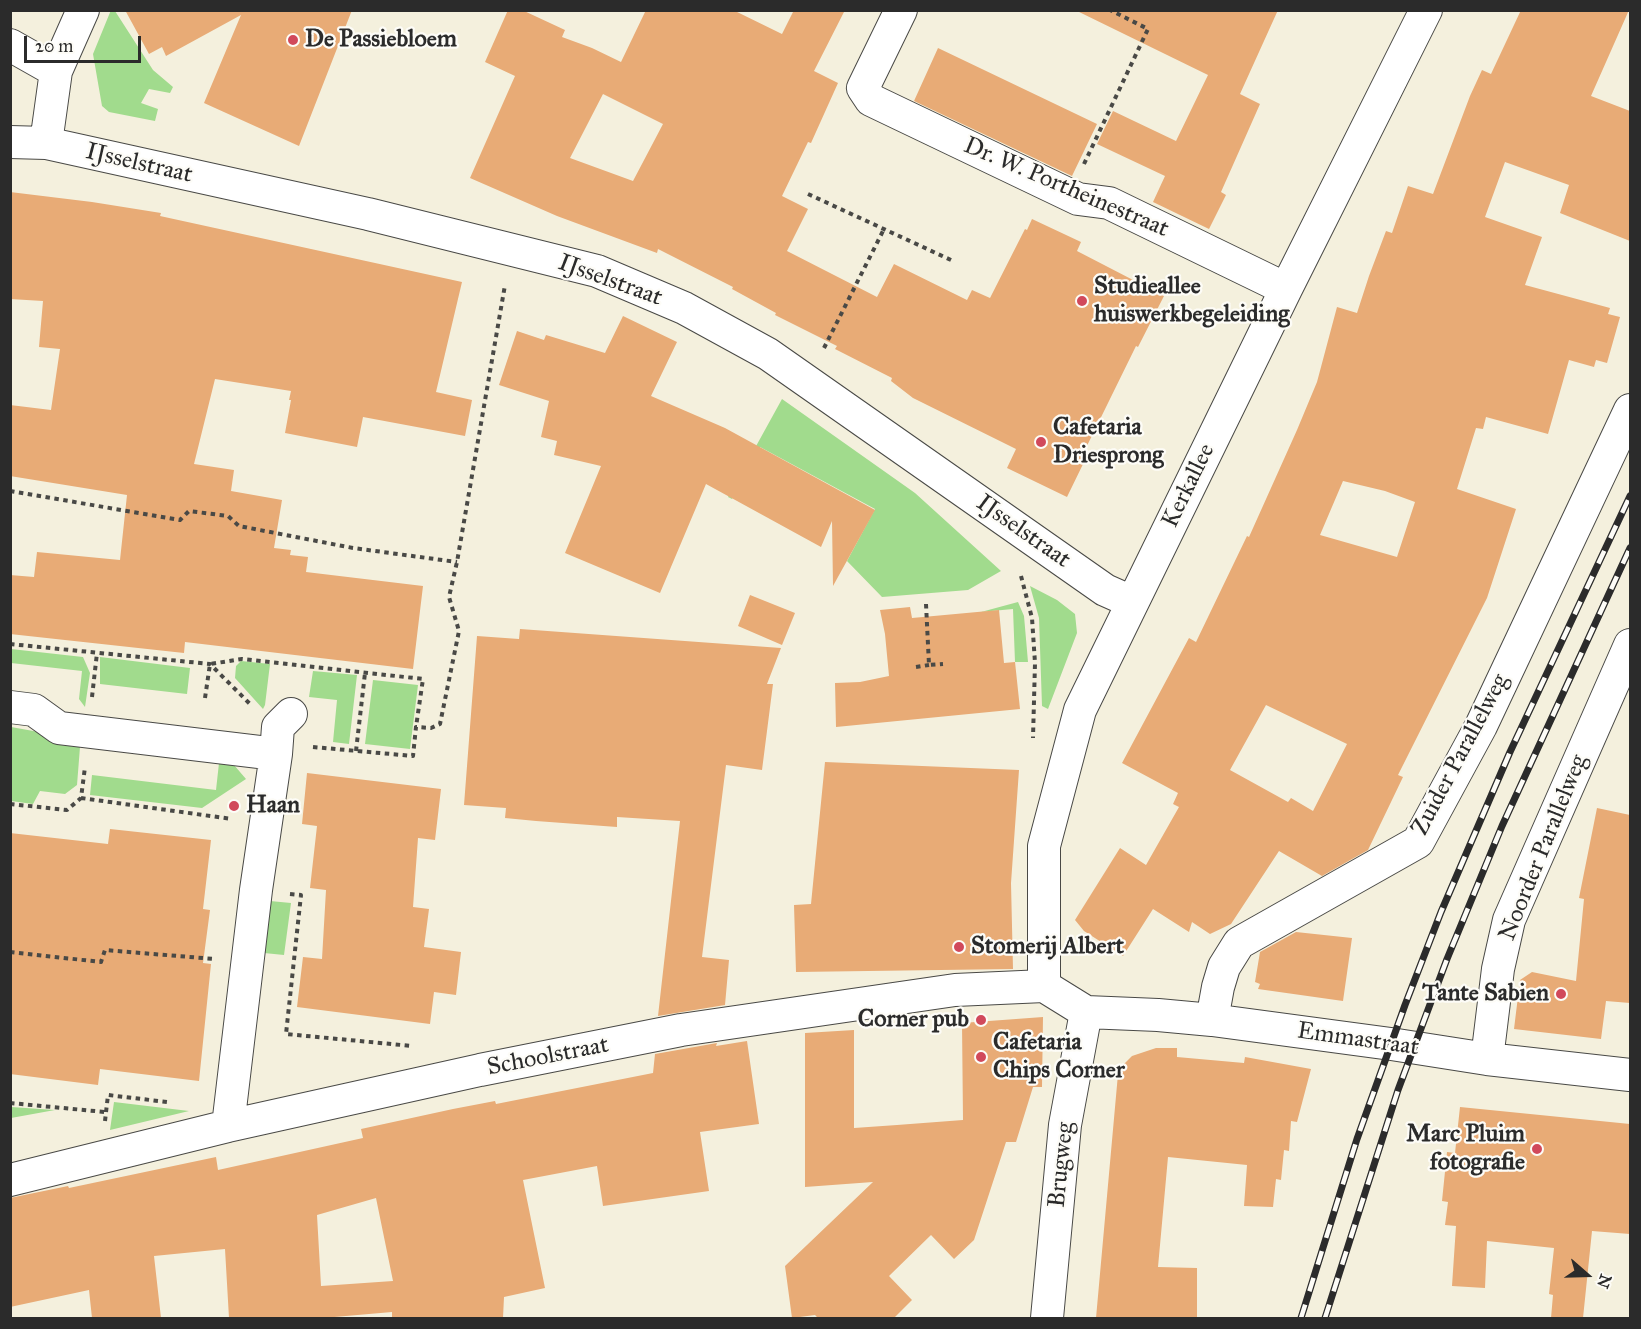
<!DOCTYPE html>
<style>
body{margin:0}
#map{position:relative;width:1641px;height:1329px;overflow:hidden;background:#f4f0dd;font-family:"IM FELL Great Primer",serif}
canvas{display:block}
.frame{position:absolute;inset:0;border:12px solid #2b2b2b;pointer-events:none}
.north{position:absolute;left:1557px;top:1245px;width:60px;height:60px;-webkit-text-stroke:4px #fdfcf7;paint-order:stroke;rotate:110deg;font-size:16px;font-weight:700;line-height:24px;text-align:center;color:#2b2b2b}
.north::after{content:'';display:block;margin:auto;width:21px;height:27px;background:#2b2b2b;clip-path:polygon(50% 0,100% 100%,50% 72%,0 100%)}
.scale{position:absolute;left:24px;top:36px;width:117px;height:27px;box-sizing:border-box;border:3px solid #2b2b2b;border-top:0;padding-left:8px;font-size:18px;line-height:21px;white-space:nowrap;color:#2b2b2b;-webkit-text-stroke:4px #fdfcf7;paint-order:stroke}
</style>
<div id="map">
<canvas width="1641" height="1329"></canvas>
<div class="frame"></div>
<div class="north">N</div>
<div class="scale">20 m</div>
</div>
<script>
const c = document.querySelector('canvas').getContext('2d');
c.lineJoin = 'round';
function paint(path, color) {
  c.fillStyle = color;
  c.fill(path, 'evenodd');
}
function shape(rows) {
  const path = new Path2D();
  for (const r of rows) {
    path.moveTo(r[0], r[1]);
    for (let i = 2; i < r.length; i += 2) path.lineTo(r[i], r[i + 1]);
  }
  return path;
}
function trace(path, color, width, dash) {
  c.strokeStyle = color;
  c.lineWidth = width;
  c.lineCap = dash ? 'butt' : 'round';
  c.setLineDash(dash || []);
  c.stroke(path);
}
function label(font, color, halo, rows, align = 'center') {
  c.font = font + ' "IM FELL Great Primer",serif';
  c.lineWidth = 4.5;
  c.setLineDash([]);
  c.textBaseline = 'middle';
  c.strokeStyle = halo;
  c.fillStyle = color;
  for (const [text, x, y, turn = 0] of rows) {
    c.save();
    c.translate(x, y);
    c.rotate((+turn || 0) * Math.PI / 180);
    c.textAlign = isNaN(turn) ? turn : align;
    if (halo) c.strokeText(text, 0, 0);
    c.fillText(text, 0, 0);
    c.restore();
  }
}
paint(shape([
 [111,10,115,11,153,70,173,87,170,93,149,89,141,103,158,109,155,121,109,112,102,106,93,54],
 [782,399,915,493,1001,571,968,590,882,597,847,561,875,509,760,447,732,499,728,497],
 [1030,586,1057,600,1075,614,1077,633,1048,709,1042,706,1039,618],
 [1018,602,1024,616,1028,662,1015,662,1013,609,981,612],
 [11,649,83,657,90,673,85,707,79,699,82,671,11,663],
 [100,657,190,668,187,694,100,684],
 [241,661,270,664,265,705,263,709,235,678,236,666],
 [313,671,357,675,349,744,333,742,337,700,309,697],
 [373,680,418,685,410,749,365,744],
 [11,727,50,734,60,745,80,747,77,785,65,794,40,791,33,804,11,801],
 [219,763,234,765,246,779,202,808,90,795,92,775,216,790],
 [270,901,291,903,284,955,264,953],
 [114,1102,189,1111,110,1130],
 [11,1107,55,1110,11,1118]
]), '#a1db8d');
paint(shape([
 [125,10,352,10,299,146,204,103,241,15,166,56,162,47,149,54],
 [508,10,522,10,565,30,562,37,592,48,621,62,646,10,733,10,782,34,794,10,845,10,814,71,838,83,811,143,808,142,782,196,808,209,787,251,877,297,894,264,967,300,972,290,990,298,1025,229,1027,230,1032,219,1081,242,1077,251,1164,296,1138,347,1136,346,1081,458,1085,460,1067,497,1007,468,1016,449,913,398,891,381,892,378,835,349,837,346,775,315,776,313,732,289,733,287,658,249,657,253,557,216,470,178,515,76,485,62],
 [603,94,663,124,633,181,570,158],
 [1075,10,1278,10,1240,94,1260,104,1221,192,1226,195,1209,229,1153,202,1165,176,1097,144,1113,111,1176,141,1208,75],
 [1521,10,1629,10,1591,96,1630,111,1630,241,1560,213,1569,185,1505,162,1485,217,1542,237,1525,285,1610,308,1608,314,1620,317,1607,363,1596,360,1594,367,1569,360,1548,434,1486,417,1483,429,1476,428,1457,489,1516,509,1487,598,1398,775,1403,777,1368,850,1322,876,1279,851,1231,924,1210,934,1192,922,1189,932,1153,909,1123,956,1084,931,1075,920,1120,848,1146,865,1179,807,1173,804,1178,793,1122,763,1189,638,1196,642,1247,536,1249,537,1297,430,1317,382,1337,307,1357,313,1369,276,1386,231,1392,233,1408,186,1433,194,1470,96,1482,70,1491,74],
 [1343,481,1385,491,1415,502,1397,557,1320,535],
 [1266,705,1347,744,1313,811,1291,798,1288,802,1230,770],
 [938,48,1097,124,1072,176,914,101],
 [10,192,92,202,161,213,160,216,462,282,436,392,472,400,465,436,363,417,357,447,285,433,291,400,289,400,291,391,215,379,194,464,234,470,231,491,282,500,274,548,291,550,290,555,308,557,306,572,423,586,413,669,185,642,184,653,10,634,10,575,34,577,37,552,120,560,127,495,10,476,10,405,51,410,60,349,39,347,43,301,10,299],
 [623,316,677,342,651,396,725,428,875,510,833,586,832,521,821,547,706,484,660,593,565,553,601,466,554,455,557,441,541,437,549,401,499,385,517,331,544,340,546,335,605,353],
 [750,595,795,613,782,645,738,626],
 [910,607,912,618,999,610,1004,663,1015,662,1020,709,836,727,835,683,860,682,889,676,885,634,880,610],
 [520,629,781,648,767,684,773,684,762,770,726,765,702,957,729,960,725,1005,658,1016,680,821,617,817,617,827,536,821,505,818,506,808,464,805,477,636,519,639],
 [825,762,1019,770,1011,883,1013,969,796,972,794,905,811,904],
 [307,773,441,789,435,840,418,838,413,907,429,909,424,947,461,952,456,995,434,992,430,1024,297,1007,303,957,322,959,326,890,310,888,317,826,302,824],
 [1597,808,1630,815,1630,1003,1606,1001,1601,1039,1514,1029,1520,980,1532,972,1576,981,1584,899,1579,898],
 [110,829,211,840,203,909,210,910,203,963,211,964,199,1081,100,1069,98,1085,10,1074,10,833,108,844],
 [1296,932,1352,938,1343,1001,1258,989,1260,984,1255,982,1260,952],
 [1043,1017,1042,1087,1033,1087,1016,1142,1006,1142,974,1240,954,1259,931,1235,889,1276,912,1300,894,1318,818,1318,815,1315,792,1318,785,1266,873,1182,805,1187,805,1033,854,1030,854,1128,897,1125,963,1120,962,1023],
 [747,1041,759,1124,700,1132,709,1191,603,1206,597,1166,523,1180,545,1288,504,1297,503,1318,392,1318,392,1312,323,1318,229,1318,225,1249,154,1256,161,1318,92,1318,89,1290,10,1307,10,1198,68,1186,69,1188,216,1157,218,1170,363,1138,361,1129,453,1109,495,1101,496,1104,653,1073,655,1054,717,1043,716,1046],
 [376,1198,393,1281,321,1286,317,1215],
 [1156,1048,1177,1048,1177,1057,1244,1063,1245,1057,1311,1069,1297,1122,1291,1121,1289,1151,1284,1150,1281,1180,1276,1179,1273,1207,1244,1206,1247,1165,1168,1157,1158,1267,1197,1268,1197,1318,1096,1318,1118,1074,1124,1064,1132,1056],
 [1460,1107,1630,1124,1630,1234,1592,1231,1583,1318,1551,1318,1553,1295,1549,1294,1554,1248,1487,1241,1485,1288,1452,1286,1456,1226,1445,1225,1448,1202,1442,1201,1447,1152,1455,1153]
]), '#e8ab76');
const minor = shape([
 [901,10,863,88,871,100,1078,199,1109,203,1286,289],
 [10,45,56,71],
 [10,142,46,143,368,214,597,271,684,308,768,354,1105,590,1132,602],
 [46,143,56,71,83,10],
 [10,707,34,710,59,728,276,754,256,890,228,1126],
 [276,754,278,727,291,714],
 [1044,986,1044,846,1080,710,1286,289,1426,10],
 [1212,1020,1218,987,1224,967,1239,943,1418,842,1481,726,1630,410],
 [1487,1059,1498,969,1509,920,1630,645],
 [10,1180,228,1126,480,1070,681,1030,955,990,1044,986,1086,1012,1158,1015,1212,1020,1391,1044,1487,1059,1630,1075],
 [1047,1318,1065,1125,1086,1012]
]);
trace(minor, '#494946', 34);
trace(shape([
 [1084,164,1148,29,1110,10],
 [808,194,951,260],
 [824,348,884,229],
 [10,491,180,520,189,511,228,516,239,526,353,548,457,562],
 [1021,576,1032,618,1035,663,1033,738],
 [926,604,929,665,943,664],
 [10,644,210,664,250,704],
 [916,667,929,665],
 [92,697,97,653],
 [205,698,210,664,242,659,423,679,416,727],
 [313,747,413,756,416,727,431,728,440,724,459,631,449,597,457,562,505,285],
 [356,751,365,673],
 [81,798,232,819],
 [10,804,67,810,81,798,85,767],
 [290,894,301,895,286,1034,412,1046],
 [10,952,101,962,105,950,214,959],
 [10,1103,105,1112],
 [105,1121,108,1095,167,1102]
]), '#494946', 4, [4.5, 4.5]);
trace(minor, '#fff', 32);
const rail = shape([
 [1301,1318,1357,1139,1405,1005,1441,912,1510,752,1630,496],
 [1325,1318,1398,1090,1447,959,1502,826,1630,548]
]);
trace(rail, '#2b2b2b', 7);
trace(rail, '#fdfcf7', 4.5, [14]);
for (const [x, y, r, color] of [
 [293,40,6,"#d1495b"],
 [1082,301,6,"#d1495b"],
 [1041,442,6,"#d1495b"],
 [234,806,6,"#d1495b"],
 [959,947,6,"#d1495b"],
 [1561,994,6,"#d1495b"],
 [981,1020,6,"#d1495b"],
 [981,1057,6,"#d1495b"],
 [1537,1149,6,"#d1495b"]
]) {
  const dot = new Path2D();
  dot.arc(x, y, r, 0, 2 * Math.PI);
  c.fillStyle = color;
  c.fill(dot);
  trace(dot, '#fdfcf7', 2);
}
label('bold 24px', '#2b2b2b', '#fdfcf7', [
 ["De Passiebloem",305,40],
 ["Studieallee",1094,287],
 ["huiswerkbegeleiding",1094,315],
 ["Cafetaria",1053,428],
 ["Driesprong",1053,456],
 ["Haan",246,806],
 ["Stomerij Albert",971,947],
 ["Tante Sabien",1549,994,"right"],
 ["Corner pub",969,1020,"right"],
 ["Cafetaria",993,1043],
 ["Chips Corner",993,1071],
 ["Marc Pluim",1525,1135,"right"],
 ["fotografie",1525,1163,"right"]
], 'left');
label('24px', '#2b2b2b', '#fdfcf7', [
 ["IJsselstraat",139,164,13],
 ["Dr. W. Portheinestraat",1066,188,23],
 ["IJsselstraat",610,281,20],
 ["Kerkallee",1189,486,-64],
 ["IJsselstraat",1023,532,35],
 ["Zuider Parallelweg",1461,755,-62],
 ["Noorder Parallelweg",1544,848,-68],
 ["Emmastraat",1358,1040,8],
 ["Schoolstraat",548,1057,-11],
 ["Brugweg",1062,1165,-84]
]);
</script>
